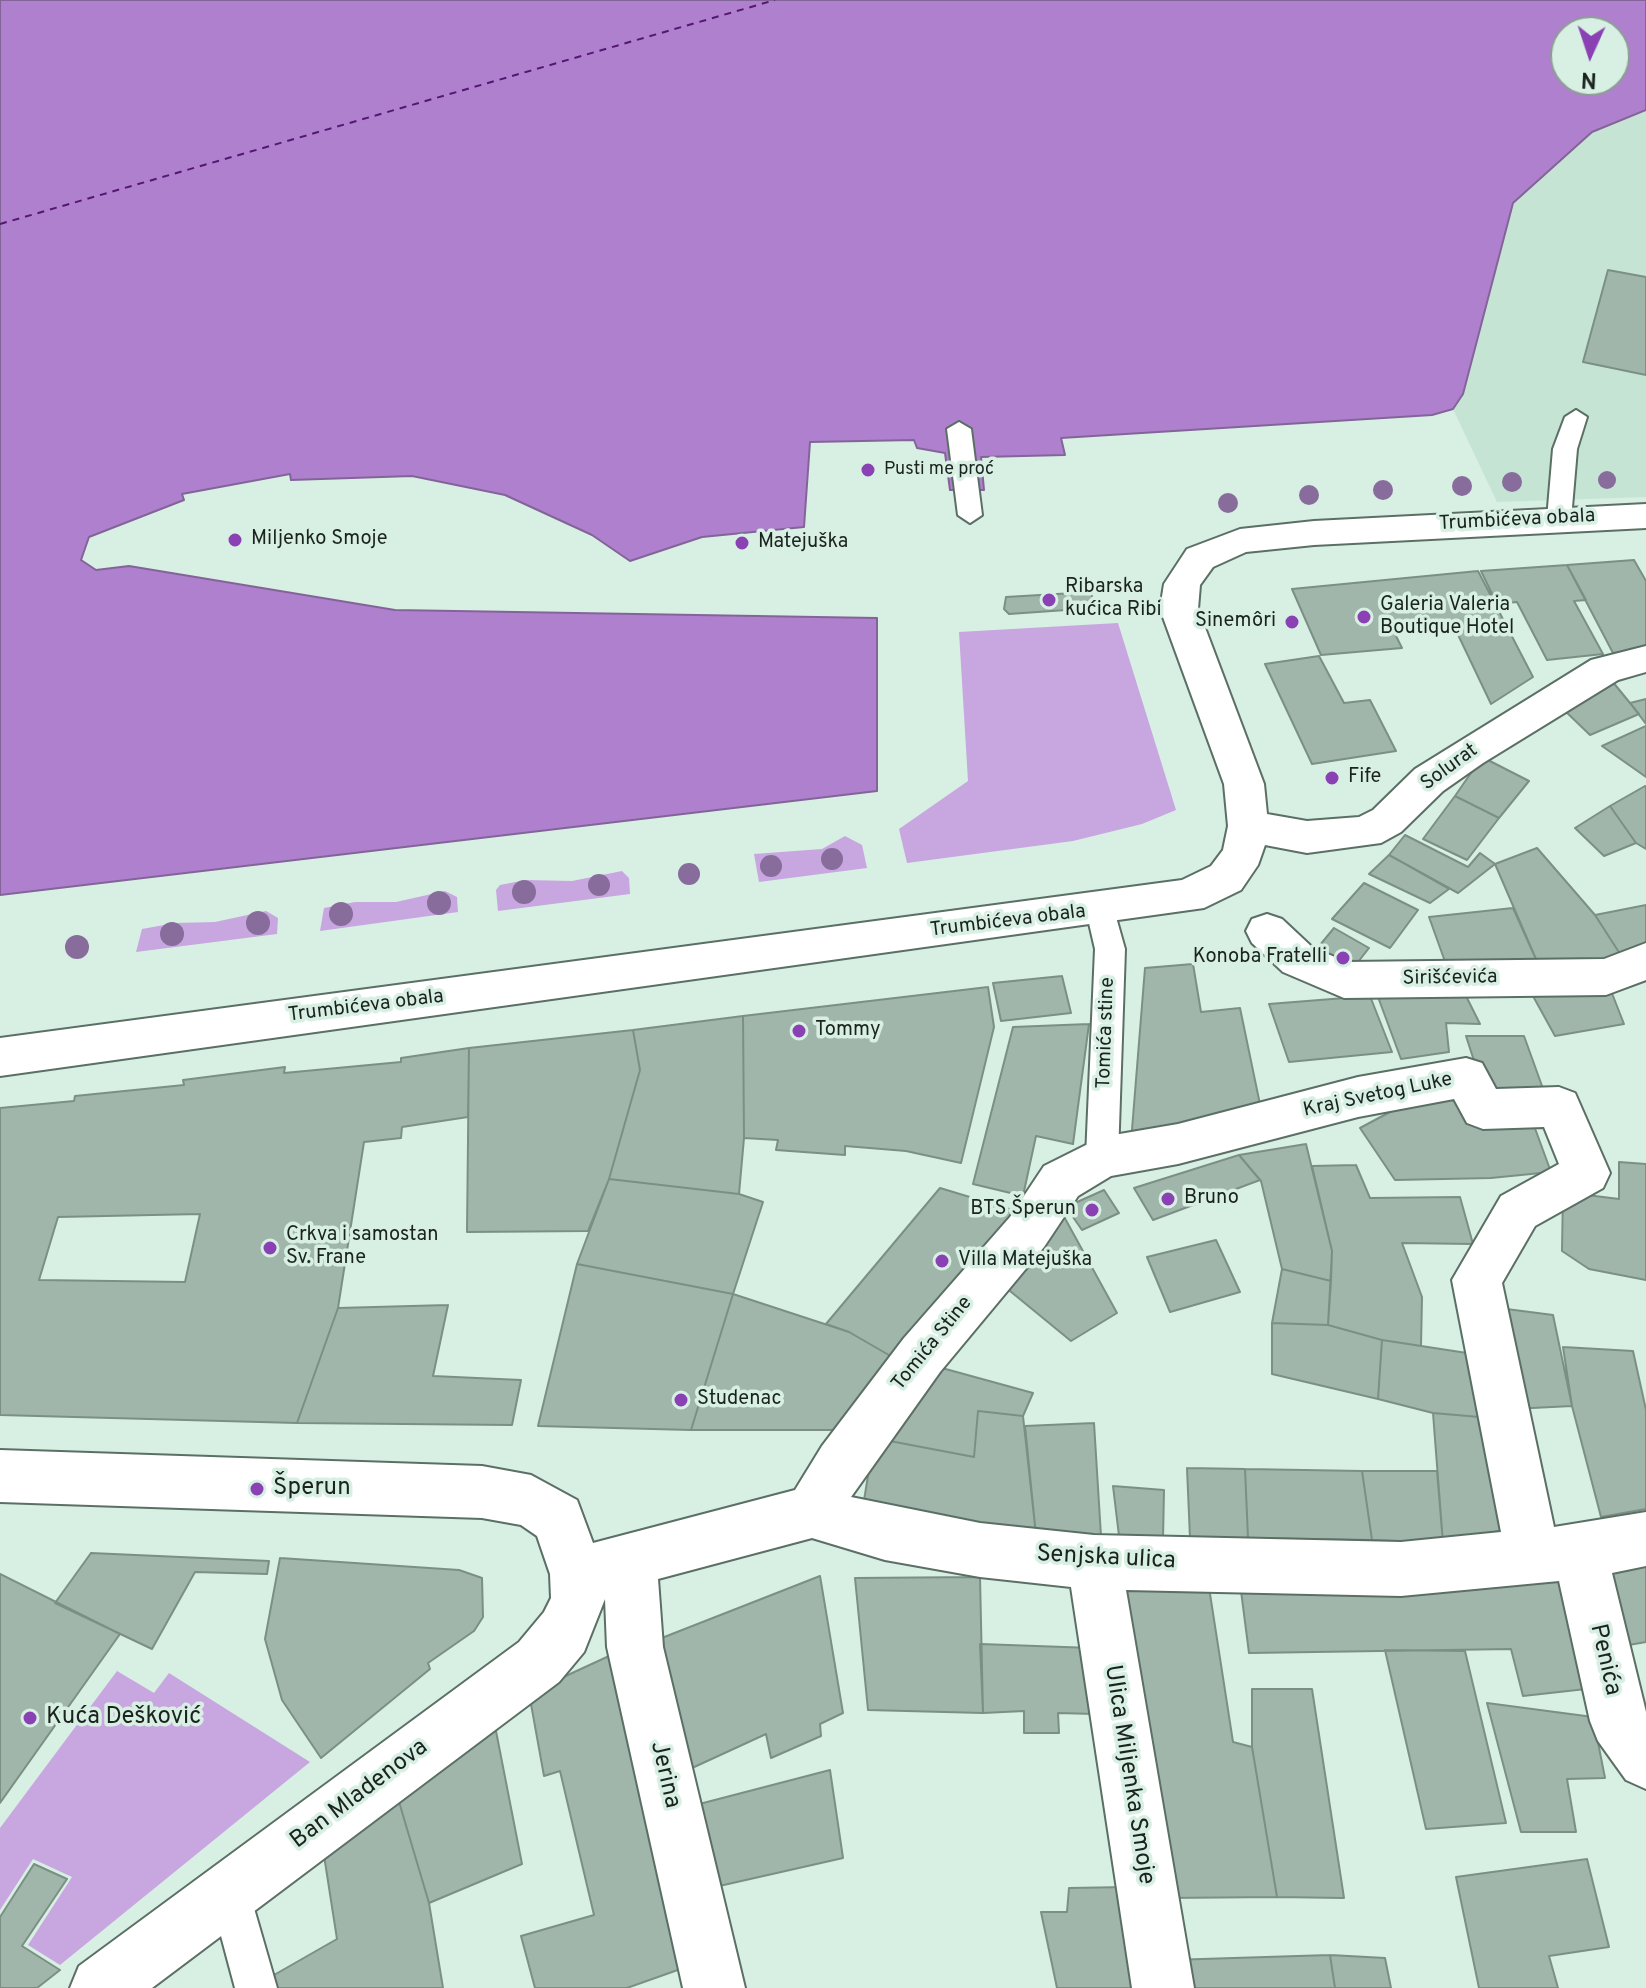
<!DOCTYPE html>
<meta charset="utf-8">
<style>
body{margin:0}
#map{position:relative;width:1646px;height:1988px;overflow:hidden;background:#d8efe3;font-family:Overpass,sans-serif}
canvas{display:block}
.north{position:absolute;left:1550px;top:16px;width:80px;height:80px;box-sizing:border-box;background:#d8efe3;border:2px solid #8c9d95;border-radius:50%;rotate:183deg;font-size:22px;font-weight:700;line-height:32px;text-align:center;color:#1b231f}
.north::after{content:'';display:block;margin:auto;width:28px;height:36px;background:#8a41b3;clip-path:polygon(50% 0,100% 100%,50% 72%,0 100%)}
</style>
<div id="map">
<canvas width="1646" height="1988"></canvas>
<div class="north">N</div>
</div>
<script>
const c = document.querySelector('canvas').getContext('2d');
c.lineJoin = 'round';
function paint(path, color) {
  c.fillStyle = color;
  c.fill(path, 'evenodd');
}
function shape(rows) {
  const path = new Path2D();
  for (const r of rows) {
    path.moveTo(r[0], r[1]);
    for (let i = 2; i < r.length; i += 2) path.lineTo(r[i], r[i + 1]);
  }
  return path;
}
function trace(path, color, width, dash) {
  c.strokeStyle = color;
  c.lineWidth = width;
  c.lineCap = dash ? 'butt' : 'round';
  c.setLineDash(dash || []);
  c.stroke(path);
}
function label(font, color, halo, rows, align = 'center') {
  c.font = font + ' Overpass,sans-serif';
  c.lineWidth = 7;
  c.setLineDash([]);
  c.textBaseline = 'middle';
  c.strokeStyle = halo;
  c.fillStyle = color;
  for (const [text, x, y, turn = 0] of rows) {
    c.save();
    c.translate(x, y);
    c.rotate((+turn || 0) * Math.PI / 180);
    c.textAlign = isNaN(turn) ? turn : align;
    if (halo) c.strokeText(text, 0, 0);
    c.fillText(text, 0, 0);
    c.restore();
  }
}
paint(shape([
 [1646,110,1646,497,1497,502,1453,409,1463,394,1513,203,1592,131]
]), '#c6e4d4');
paint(shape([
 [1118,623,1176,810,1142,824,1073,841,907,863,899,829,968,781,959,632],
 [845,836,862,845,867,868,759,882,754,854,822,849],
 [622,871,629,878,630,894,498,911,496,890,500,885,526,880,572,881],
 [445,891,457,897,458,912,320,931,324,908,355,902,396,902],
 [266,911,278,918,277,934,136,952,142,929,175,923,215,922],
 [117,1671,154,1693,169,1673,310,1762,60,1965,28,1945,72,1877,33,1859,0,1910,0,1828]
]), '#c8a6e0');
const water = shape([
 [0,0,1646,0,1646,110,1592,132,1513,203,1463,394,1453,409,1432,415,1061,438,1065,455,981,457,984,490,950,490,945,453,917,448,914,440,810,442,804,527,702,537,630,561,592,535,505,495,412,476,291,480,290,474,182,494,184,500,89,537,81,560,96,570,129,566,395,610,877,618,877,791,0,895,0,0],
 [1566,32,1614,32,1614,80,1566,80,1566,32]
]);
paint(water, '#af80cd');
trace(water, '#836499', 2);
trace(shape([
 [0,224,775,0]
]), '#551674', 2, [7, 6]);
const building = shape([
 [1608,270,1646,277,1646,375,1583,362,1608,270],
 [1634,560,1646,581,1646,650,1613,653,1567,565,1634,560],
 [1567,565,1586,600,1574,601,1603,654,1547,660,1517,602,1497,604,1481,571,1567,565],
 [1478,571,1533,677,1491,704,1451,620,1391,626,1402,648,1321,655,1292,589,1478,571],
 [1091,592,1095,608,1009,614,1004,609,1006,597,1091,592],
 [1319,656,1344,703,1370,700,1396,751,1312,764,1265,664,1319,656],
 [1612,681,1639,714,1590,735,1562,708,1612,681],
 [1646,699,1646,724,1630,703,1646,699],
 [1646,726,1646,777,1602,746,1646,726],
 [1482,757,1529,781,1499,818,1455,796,1482,757],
 [1645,786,1646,787,1646,849,1636,843,1610,806,1645,786],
 [1455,796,1499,818,1467,860,1423,839,1455,796],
 [1610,806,1636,843,1604,856,1575,828,1610,806],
 [1405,835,1468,867,1480,853,1495,864,1458,893,1389,855,1405,835],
 [1537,848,1595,915,1622,957,1539,966,1495,864,1537,848],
 [1389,855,1449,889,1430,903,1369,874,1389,855],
 [1364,883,1418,910,1390,948,1332,919,1364,883],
 [1646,905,1646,952,1622,957,1595,915,1646,905],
 [1513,908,1539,966,1448,970,1429,917,1513,908],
 [1334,928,1369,948,1351,971,1315,951,1334,928],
 [1193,964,1201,1012,1240,1008,1262,1114,1131,1142,1145,968,1193,964],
 [1062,976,1071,1013,1001,1021,993,983,1062,976],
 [1606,978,1624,1024,1555,1036,1528,987,1606,978],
 [988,987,994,1027,961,1163,906,1151,845,1146,845,1155,776,1150,778,1140,744,1138,743,1016,988,987],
 [1464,992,1480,1024,1446,1023,1449,1052,1401,1059,1378,997,1464,992],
 [1370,996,1392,1052,1289,1062,1269,1004,1370,996],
 [743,1016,744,1138,739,1194,609,1179,640,1070,633,1030,743,1016],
 [1089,1024,1073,1144,1036,1136,1023,1196,973,1184,1013,1027,1089,1024],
 [633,1030,640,1070,609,1179,588,1231,467,1232,469,1048,633,1030],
 [1466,1036,1524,1036,1546,1097,1488,1104,1466,1036],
 [469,1048,468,1117,402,1127,401,1138,364,1142,338,1308,297,1423,0,1415,0,1108,74,1101,75,1096,184,1085,183,1080,285,1067,284,1073,401,1062,401,1058,469,1048],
 [200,1214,185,1282,39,1280,58,1217,200,1214],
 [1461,1090,1529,1112,1551,1172,1491,1178,1395,1180,1360,1128,1418,1097,1461,1090],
 [1306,1144,1332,1251,1331,1281,1282,1269,1261,1181,1239,1155,1306,1144],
 [1239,1155,1260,1180,1153,1220,1134,1188,1239,1155],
 [1619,1162,1646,1164,1646,1280,1589,1269,1562,1251,1563,1192,1619,1199,1619,1162],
 [1356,1165,1370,1198,1460,1197,1473,1244,1402,1243,1422,1297,1421,1346,1382,1340,1328,1325,1332,1251,1312,1166,1356,1165],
 [609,1179,739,1194,763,1202,733,1294,577,1264,609,1179],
 [940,1188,1016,1211,894,1358,849,1332,826,1324,940,1188],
 [1104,1190,1119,1213,1082,1230,1066,1207,1104,1190],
 [1062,1213,1117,1313,1071,1341,999,1282,1062,1213],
 [1216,1240,1240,1292,1170,1312,1147,1257,1216,1240],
 [577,1264,733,1294,691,1430,538,1426,577,1264],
 [1282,1269,1331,1281,1328,1325,1272,1323,1282,1269],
 [733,1294,849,1332,894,1358,836,1430,691,1430,733,1294],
 [448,1305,433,1376,521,1380,512,1425,297,1423,338,1308,448,1305],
 [1491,1307,1553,1315,1572,1406,1512,1409,1491,1307],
 [1272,1323,1328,1325,1382,1340,1378,1399,1272,1374,1272,1323],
 [1382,1340,1480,1355,1491,1418,1433,1413,1378,1399,1382,1340],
 [1563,1347,1633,1351,1646,1410,1646,1509,1601,1517,1572,1406,1563,1347],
 [931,1365,1033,1393,1023,1416,978,1411,974,1457,874,1438,931,1365],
 [978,1411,1023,1416,1036,1535,862,1513,874,1438,974,1457,978,1411],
 [1433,1413,1491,1418,1517,1527,1443,1543,1433,1413],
 [1094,1423,1101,1536,1036,1535,1025,1426,1094,1423],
 [1187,1468,1245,1469,1248,1538,1190,1538,1187,1468],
 [1245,1469,1362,1471,1372,1540,1248,1538,1245,1469],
 [1362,1471,1437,1471,1443,1543,1372,1540,1362,1471],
 [1113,1486,1164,1490,1163,1539,1119,1536,1113,1486],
 [91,1553,269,1561,267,1574,195,1572,152,1649,55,1603,91,1553],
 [1646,1554,1646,1642,1612,1648,1592,1565,1646,1554],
 [280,1558,459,1570,482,1578,483,1617,474,1631,428,1663,430,1669,321,1758,282,1700,265,1639,280,1558],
 [1558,1570,1586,1689,1523,1696,1511,1649,1249,1653,1240,1583,1558,1570],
 [0,1574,120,1634,0,1803,0,1574],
 [820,1576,843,1713,820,1724,821,1736,771,1758,766,1734,679,1774,649,1643,820,1576],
 [980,1577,983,1713,868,1710,855,1578,980,1577],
 [1112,1577,1208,1581,1233,1742,1252,1747,1277,1897,1164,1898,1112,1577],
 [980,1644,1092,1648,1095,1714,1058,1713,1059,1733,1024,1733,1024,1711,983,1713,980,1644],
 [622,1650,689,1966,627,1988,535,1988,521,1936,594,1915,560,1771,544,1776,529,1693,622,1650],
 [1385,1650,1465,1651,1506,1823,1426,1829,1385,1650],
 [1252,1689,1312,1689,1344,1898,1277,1897,1252,1747,1252,1689],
 [1487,1703,1593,1717,1605,1778,1567,1779,1576,1832,1521,1832,1487,1703],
 [495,1726,522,1864,429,1903,397,1795,495,1726],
 [830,1770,843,1858,706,1889,684,1808,830,1770],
 [397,1795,429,1903,443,1988,276,1988,274,1975,337,1939,323,1849,397,1795],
 [1587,1859,1609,1947,1549,1956,1558,1988,1479,1988,1456,1877,1587,1859],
 [34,1864,67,1879,22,1946,60,1970,37,1988,0,1988,0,1917,34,1864],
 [1128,1887,1142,1988,1057,1988,1041,1912,1067,1912,1069,1888,1128,1887],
 [1330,1955,1335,1988,1176,1988,1170,1960,1330,1955],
 [1330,1955,1385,1958,1391,1988,1335,1988,1330,1955]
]);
paint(building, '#a1b6ab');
trace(building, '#7b8f85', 2);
const lane = shape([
 [1576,410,1587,417,1577,449,1571,519,1559,527,1547,519,1553,449,1565,417,1576,410],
 [959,422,971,429,982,515,970,523,958,515,947,429,959,422],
 [1100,899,1110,902,1114,910,1125,949,1118,1157,1113,1167,1102,1171,1091,1167,1086,1157,1095,949,1086,910,1090,902,1100,899],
 [229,1871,243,1877,249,1891,277,1988,235,1988,209,1891,215,1877,229,1871]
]);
const street = shape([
 [1646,504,1646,528,1314,545,1246,552,1213,567,1200,585,1198,609,1264,784,1267,814,1307,821,1359,817,1373,810,1415,769,1591,660,1646,646,1646,672,1618,680,1483,763,1443,791,1401,832,1381,843,1307,853,1265,845,1258,865,1241,890,1204,908,0,1076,0,1038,1182,880,1211,866,1223,850,1228,826,1224,784,1160,609,1164,584,1187,549,1240,529,1314,521,1646,504],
 [1267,914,1282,919,1313,948,1347,962,1604,959,1646,943,1646,980,1606,995,1344,998,1283,972,1252,943,1246,931,1252,919,1267,914],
 [1466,1058,1482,1063,1496,1089,1559,1087,1575,1093,1610,1173,1603,1188,1535,1226,1502,1283,1554,1527,1646,1512,1646,1566,1612,1573,1646,1712,1646,1789,1626,1780,1598,1741,1590,1721,1559,1581,1401,1596,1126,1590,1194,1988,1132,1988,1071,1587,980,1577,885,1560,812,1538,658,1579,663,1647,745,1988,683,1988,607,1647,605,1599,584,1652,559,1682,152,1988,70,1988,79,1966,519,1642,544,1612,551,1598,550,1574,537,1536,521,1525,482,1518,0,1502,0,1450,482,1466,531,1475,577,1500,593,1543,795,1490,822,1446,904,1338,1010,1217,1044,1166,1102,1137,1178,1124,1358,1077,1466,1058],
 [1454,1099,1467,1123,1483,1129,1544,1127,1559,1164,1501,1196,1452,1280,1501,1532,1401,1542,1094,1535,980,1523,851,1497,940,1372,1044,1247,1078,1196,1111,1176,1178,1164,1358,1117,1454,1099]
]);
trace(lane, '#5b6f65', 4);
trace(street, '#5b6f65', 4);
paint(lane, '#fff');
paint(street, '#fff');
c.fillStyle = '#876c9c';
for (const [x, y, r] of [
 [1607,480,9],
 [1512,482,10],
 [1462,486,10],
 [1383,490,10],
 [1309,495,10],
 [1228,503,10],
 [832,859,11],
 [771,866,11],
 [689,874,11],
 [599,885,11],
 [524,892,12],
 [439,903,12],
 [341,914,12],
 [258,923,12],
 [172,934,12],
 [77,947,12]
]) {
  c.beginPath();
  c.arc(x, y, r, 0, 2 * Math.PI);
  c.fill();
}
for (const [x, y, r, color] of [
 [868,470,8,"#8a41b3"],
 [235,540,8,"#8a41b3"],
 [742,543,8,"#8a41b3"],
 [1049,600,8,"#8a41b3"],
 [1364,617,8,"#8a41b3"],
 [1292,622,8,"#8a41b3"],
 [1332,778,8,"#8a41b3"],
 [1343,958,8,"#8a41b3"],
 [799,1031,8,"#8a41b3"],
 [1168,1199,8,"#8a41b3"],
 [1092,1210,8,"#8a41b3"],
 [270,1248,8,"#8a41b3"],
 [942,1261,8,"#8a41b3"],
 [681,1400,8,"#8a41b3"],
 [257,1489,8,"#8a41b3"],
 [30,1718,8,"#8a41b3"]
]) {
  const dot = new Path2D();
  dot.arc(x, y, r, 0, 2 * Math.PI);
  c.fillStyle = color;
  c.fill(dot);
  trace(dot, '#d8efe3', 3);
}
label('18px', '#1b231f', '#d8efe3', [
 ["Pusti me proć",884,470]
], 'left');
label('20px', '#1b231f', '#d8efe3', [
 ["Trumbićeva obala",1517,521,-3],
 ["Solurat",1450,768,-36],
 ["Trumbićeva obala",1008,922,-7],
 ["Sirišćevića",1450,979,-1],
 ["Trumbićeva obala",366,1007,-7],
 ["Tomića stine",1107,1033,-88],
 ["Kraj Svetog Luke",1378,1096,-12],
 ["Tomića Stine",933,1344,-51]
]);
label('20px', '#1b231f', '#d8efe3', [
 ["Miljenko Smoje",251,540],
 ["Matejuška",758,543],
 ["Ribarska",1065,588],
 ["kućica Ribi",1065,611],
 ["Galeria Valeria",1380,606],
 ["Boutique Hotel",1380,629],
 ["Sinemôri",1276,622,"right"],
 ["Fife",1348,778],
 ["Konoba Fratelli",1327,958,"right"],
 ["Tommy",815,1031],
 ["Bruno",1184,1199],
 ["BTS Šperun",1076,1210,"right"],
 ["Crkva i samostan",286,1236],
 ["Sv. Frane",286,1259],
 ["Villa Matejuška",958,1261],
 ["Studenac",697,1400]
], 'left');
label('24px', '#1b231f', '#d8efe3', [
 ["Šperun",273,1489],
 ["Kuća Dešković",46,1718]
], 'left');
label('24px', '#1b231f', '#d8efe3', [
 ["Senjska ulica",1106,1559,3],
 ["Penića",1604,1660,77],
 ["Jerina",664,1775,77],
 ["Ulica Miljenka Smoje",1128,1775,81],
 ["Ban Mladenova",360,1795,-37]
]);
</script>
